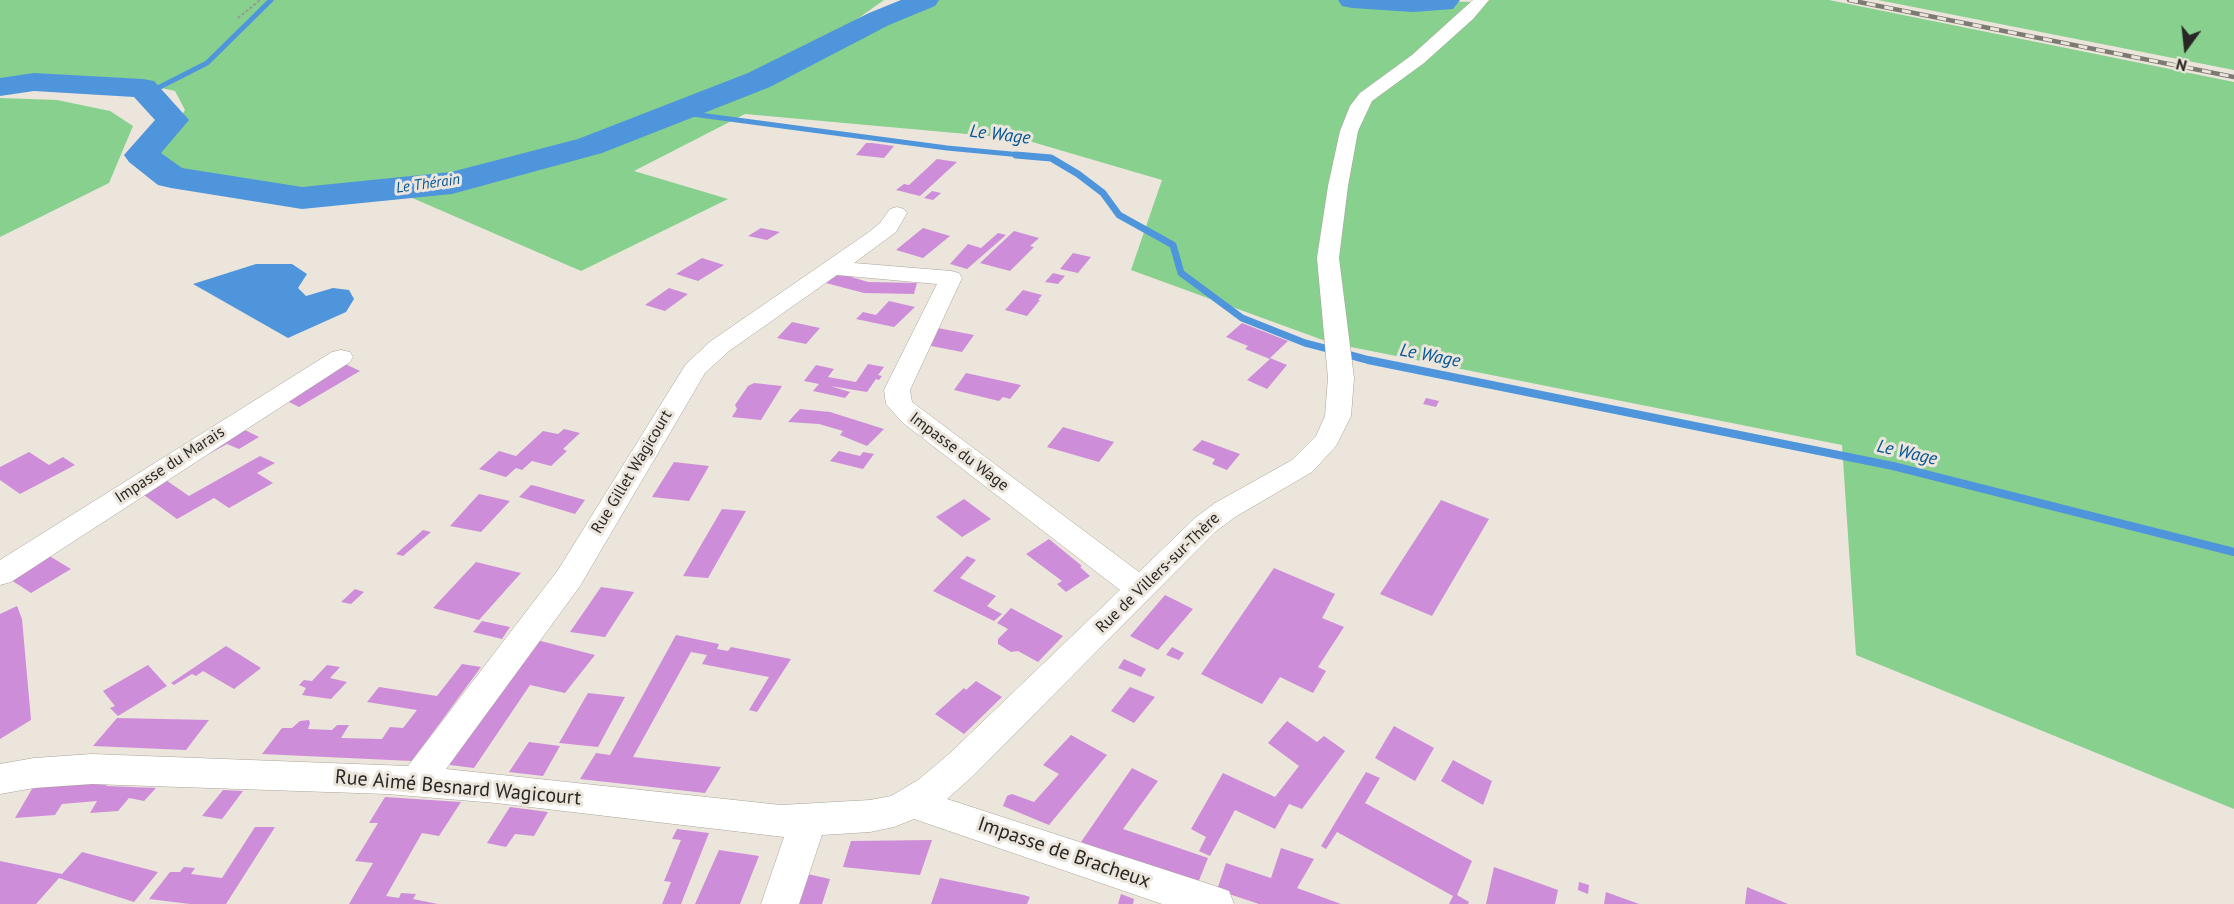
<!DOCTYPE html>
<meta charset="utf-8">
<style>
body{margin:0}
#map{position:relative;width:2234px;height:904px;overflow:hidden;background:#ebe5db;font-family:"PT Sans",sans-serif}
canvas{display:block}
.north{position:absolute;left:2156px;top:18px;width:60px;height:60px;-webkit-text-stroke:4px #ebe5db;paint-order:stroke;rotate:195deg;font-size:16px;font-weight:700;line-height:24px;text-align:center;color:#292723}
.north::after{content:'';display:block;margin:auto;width:21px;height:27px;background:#292723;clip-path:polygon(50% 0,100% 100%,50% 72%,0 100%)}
</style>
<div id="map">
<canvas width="2234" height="904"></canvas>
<div class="north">N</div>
</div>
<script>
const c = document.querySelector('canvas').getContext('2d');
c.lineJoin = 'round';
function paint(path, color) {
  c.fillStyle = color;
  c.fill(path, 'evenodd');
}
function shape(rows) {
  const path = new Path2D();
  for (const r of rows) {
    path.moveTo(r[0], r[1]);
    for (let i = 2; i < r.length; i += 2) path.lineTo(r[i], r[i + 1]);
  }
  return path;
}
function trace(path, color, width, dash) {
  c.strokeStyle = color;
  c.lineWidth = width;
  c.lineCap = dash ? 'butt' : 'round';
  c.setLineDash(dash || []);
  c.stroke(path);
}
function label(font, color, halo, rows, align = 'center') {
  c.font = font + ' "PT Sans",sans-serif';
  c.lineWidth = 6;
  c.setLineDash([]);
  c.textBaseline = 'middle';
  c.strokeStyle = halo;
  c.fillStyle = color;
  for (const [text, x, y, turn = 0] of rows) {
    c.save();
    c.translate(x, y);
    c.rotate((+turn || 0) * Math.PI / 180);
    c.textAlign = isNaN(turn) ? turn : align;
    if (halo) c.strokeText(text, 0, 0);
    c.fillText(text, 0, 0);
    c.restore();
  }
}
paint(shape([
 [0,0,884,0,846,27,738,81,574,142,436,180,307,192,180,171,157,152,185,110,175,91,118,79,49,77,0,79],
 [917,0,1352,0,1478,2,1482,0,1829,0,2234,82,2234,809,1856,655,1842,445,1331,343,1131,270,1162,180,1022,139,745,114,634,171,728,199,581,271,410,197,642,134],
 [1878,0,2234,0,2234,70],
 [0,98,57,100,110,111,133,126,109,183,0,237]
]), '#87d08e');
paint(shape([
 [256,264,292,264,307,274,298,288,306,296,333,288,349,290,354,299,346,312,288,338,193,284]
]), '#4f95dc');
trace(shape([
 [148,93,207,63,271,0],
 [677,112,947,148,1032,156]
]), '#4f95dc', 5);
trace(shape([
 [1016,155,1051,158,1078,174,1103,193,1119,215,1173,245,1181,273,1242,318,1305,343,1336,351]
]), '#4f95dc', 7);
trace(shape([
 [1331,350,1368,360,1893,466,2234,552]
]), '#4f95dc', 8);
paint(shape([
 [901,0,939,0,935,6,889,25,770,87,602,153,452,194,302,209,171,188,158,185,129,162,124,155,155,120,134,97,34,91,0,96,0,78,34,73,143,79,154,81,189,120,161,153,182,168,302,187,451,172,578,139,748,73,869,13,901,0],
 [1338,0,1460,0,1453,9,1413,12,1352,8,1342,6,1338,0]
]), '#4f95dc');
paint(shape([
 [866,143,872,143,894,146,884,158,856,155],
 [937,159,957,162,920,196,896,190,904,184,909,185],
 [932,191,941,193,933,200,924,198],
 [761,228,780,232,767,240,748,236],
 [923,228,950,236,923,258,896,250],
 [1014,231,1039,238,1030,246,1034,247,1010,271,980,263],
 [998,233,1006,235,967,269,950,264,968,244,981,248],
 [1073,253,1091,257,1078,273,1060,269],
 [702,258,724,265,698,281,676,274],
 [835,272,868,282,917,283,914,294,864,293,822,282],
 [1053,273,1065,276,1058,284,1045,282],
 [669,288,688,294,665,311,645,305],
 [1023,290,1042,295,1038,300,1040,300,1027,316,1005,310],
 [889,301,915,307,894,327,856,319,863,312,876,315],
 [792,322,820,328,806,344,777,338],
 [1242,323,1288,341,1270,358,1287,365,1267,389,1247,380,1270,359,1245,349,1248,346,1226,337],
 [938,328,974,335,962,352,926,345],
 [343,363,360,371,299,407,283,399],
 [868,364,884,367,878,375,882,376,879,380,876,379,867,392,830,386,850,392,845,398,813,391,819,384,804,381,816,365,834,369,828,377,856,382],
 [966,373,1021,385,1010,399,1003,397,999,401,954,390],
 [754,383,782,386,761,420,732,417,737,409,735,405,748,386],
 [1426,398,1439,401,1436,407,1423,404],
 [800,409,830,412,884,429,867,446,840,435,843,431,819,424,788,422],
 [239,427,259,437,239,449,227,444,207,455,200,451],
 [1063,427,1114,442,1099,462,1047,447],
 [564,429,580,433,563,449,567,451,551,466,532,461,522,470,516,468,506,477,479,469,499,451,516,456,543,431,558,434],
 [1202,440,1240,454,1227,470,1212,464,1215,459,1192,450],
 [839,451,860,456,863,452,874,454,863,469,830,461],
 [29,452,49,465,63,457,75,465,20,494,0,480,0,467],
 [260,456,275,463,257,473,273,483,229,508,214,498,177,519,137,490,160,476,189,496],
 [674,462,709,466,689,501,652,497],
 [531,485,536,486,585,500,575,514,519,497],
 [479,494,510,501,481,532,450,526],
 [964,499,991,519,962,537,936,517],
 [1441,500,1489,519,1432,616,1380,594],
 [722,509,746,511,708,578,683,576],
 [423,530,431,532,403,556,396,554],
 [1049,539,1082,566,1080,567,1090,576,1066,592,1057,584,1062,581,1026,554],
 [41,551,71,569,31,593,8,578],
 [967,556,976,560,960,578,996,596,987,606,1002,614,994,621,933,591],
 [476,562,521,573,479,620,433,608],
 [1274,568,1335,594,1322,618,1344,627,1318,667,1326,671,1313,693,1280,677,1262,704,1201,674],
 [601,587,634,592,605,637,570,632],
 [355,589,364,592,351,604,341,602],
 [1165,595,1193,609,1158,650,1130,636],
 [17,606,22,619,31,720,0,739,0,614],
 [1011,608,1063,636,1038,662,1018,651,1011,652,998,644,998,639,1008,629,997,623],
 [482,621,510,627,502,639,473,632],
 [676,635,719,644,717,649,728,651,731,647,791,659,757,712,749,710,769,677,702,664,707,655,691,652,633,757,721,767,705,793,580,779,596,753,610,755],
 [529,638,595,655,565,693,530,685,474,768,450,765,446,755],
 [226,646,261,668,234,689,203,671,196,676,192,674,174,685,171,683],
 [1172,647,1184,653,1179,660,1166,655],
 [1124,659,1146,669,1141,677,1118,668],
 [462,664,481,667,412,761,262,754,282,728,292,728,300,721,309,720,310,723,308,729,332,730,337,725,349,725,341,738,382,739,390,727,403,728,417,710,367,702,379,687,437,696],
 [148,665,167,686,118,716,110,708,115,706,103,691],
 [327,665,340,667,330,678,347,682,331,699,302,695,306,688,299,685,304,680,312,681],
 [976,681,1002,697,964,734,935,714,964,688,966,690],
 [1130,687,1155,697,1134,723,1111,711],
 [588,693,625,697,598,747,559,743],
 [117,718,209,720,186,750,93,746],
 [1287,721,1317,742,1324,736,1345,751,1302,809,1289,804,1275,829,1235,810,1210,856,1199,851,1206,837,1191,829,1223,773,1275,797,1299,766,1268,743],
 [1394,726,1434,748,1415,781,1375,758],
 [1071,735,1107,755,1049,825,1003,806,1007,796,1012,794,1034,802,1059,774,1043,765],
 [529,742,560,746,543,776,509,772],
 [1453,760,1492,781,1483,805,1441,781],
 [1132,768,1158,781,1123,829,1208,858,1198,883,1081,842],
 [1366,772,1380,778,1365,803,1472,861,1457,895,1469,902,1468,904,1449,904,1453,896,1337,832,1326,849,1321,846],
 [110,781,106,786,156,788,144,801,129,798,118,811,90,813,97,801,62,804,55,815,15,818,32,789,55,782],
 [223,790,243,791,222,819,202,816],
 [385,797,461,802,439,836,422,833,386,896,399,898,401,893,416,894,413,899,438,904,349,904,373,863,355,861,378,823,369,823],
 [510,807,548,812,534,836,515,834,506,847,487,843],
 [255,827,275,827,226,904,190,904,149,899,170,872,180,872,184,867,195,868,191,874,222,878],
 [677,829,709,833,681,904,662,904,671,882,664,881,681,840,672,839],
 [932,840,920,875,843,867,851,841],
 [1281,848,1314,859,1297,888,1341,904,1259,904,1217,890,1226,863,1271,878],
 [719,850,759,856,740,904,695,904],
 [82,852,158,872,134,902,59,878,36,904,0,904,0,861,62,874],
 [1494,867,1558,890,1555,904,1486,904],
 [798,872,830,879,822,904,787,904],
 [940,878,1024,895,1030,897,1027,904,931,904],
 [1579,882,1589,885,1588,894,1578,890],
 [1747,887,1788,904,1745,904],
 [1606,892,1639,904,1604,904],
 [1121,894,1134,899,1133,904,1118,904]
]), '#ce8dd9');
const minor = shape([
 [1473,0,1489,0,1473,19,1424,63,1372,101,1358,131,1348,186,1339,258,1354,378,1351,416,1336,446,1312,472,1235,517,1215,532,973,776,947,799,1215,886,1229,891,1234,904,1162,904,914,819,894,827,870,832,822,835,799,904,761,904,784,837,496,803,387,794,92,784,34,788,0,794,0,764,34,758,92,754,408,766,558,570,686,364,711,341,869,232,880,223,890,209,897,207,904,209,907,213,896,232,854,263,951,271,959,273,962,278,910,390,912,402,1139,572,1195,518,1215,503,1292,460,1316,436,1325,416,1328,378,1317,258,1328,186,1340,131,1350,106,1360,93,1412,55,1473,0],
 [837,275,937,284,884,390,886,404,903,423,1120,590,949,754,918,780,891,796,870,800,781,805,446,769,580,586,705,373,729,351,837,275],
 [341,350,350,352,353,357,350,362,11,582,0,585,0,560,332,352,341,350]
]);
trace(minor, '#a9a49a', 1);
trace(shape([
 [238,18,260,0]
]), '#9d9991', 2, [3, 2]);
paint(minor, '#fff');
const rail = shape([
 [1849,0,2234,77]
]);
trace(rail, '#7d7973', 4.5);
trace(rail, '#ebe5db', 3, [9]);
label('italic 15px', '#045596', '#ebe5db', [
 ["Le Thérain",428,184,-8]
]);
label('16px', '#292723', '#ebe5db', [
 ["Impasse du Wage",959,452,37],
 ["Impasse du Marais",170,465,-33],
 ["Rue Gillet Wagicourt",632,472,-59],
 ["Rue de Villers-sur-Thère",1158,573,-44]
]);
label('italic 18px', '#045596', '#ebe5db', [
 ["Le Wage",1000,135,7],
 ["Le Wage",1430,356,11],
 ["Le Wage",1907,453,13]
]);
label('20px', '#292723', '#ebe5db', [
 ["Rue Aimé Besnard Wagicourt",458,788,5],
 ["Impasse de Bracheux",1064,853,19]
]);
</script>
